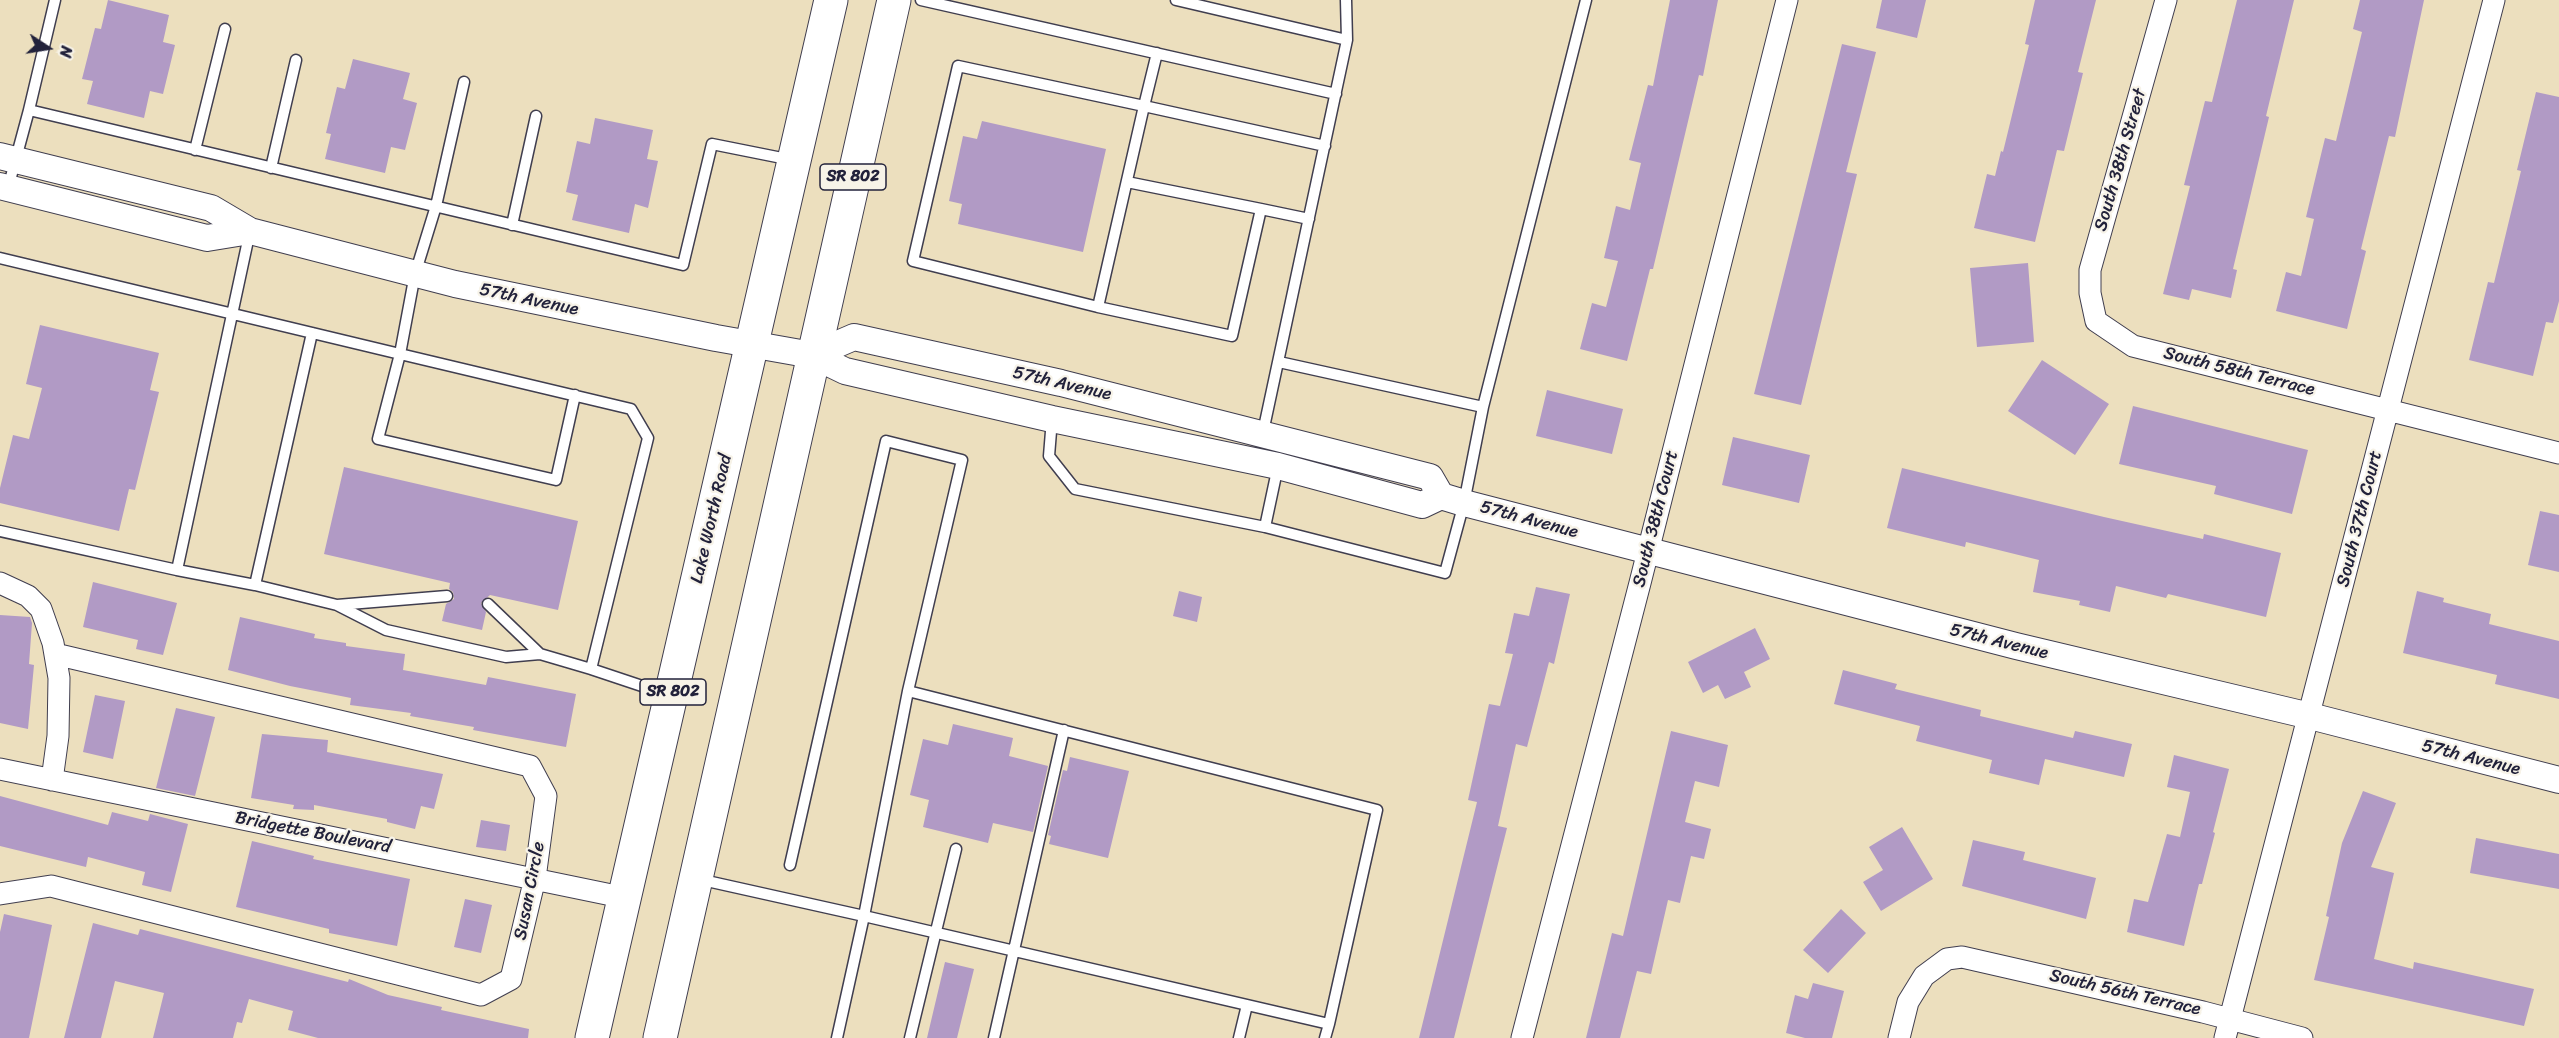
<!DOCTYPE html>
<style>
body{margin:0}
#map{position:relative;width:2559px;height:1038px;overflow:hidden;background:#ecdfbe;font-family:Sriracha,sans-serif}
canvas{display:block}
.north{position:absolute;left:18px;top:18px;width:60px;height:60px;-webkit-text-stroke:4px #f7f3e8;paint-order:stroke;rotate:102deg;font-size:16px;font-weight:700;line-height:24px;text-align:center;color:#22223b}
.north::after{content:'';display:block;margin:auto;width:21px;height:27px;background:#22223b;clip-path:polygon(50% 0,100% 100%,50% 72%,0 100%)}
</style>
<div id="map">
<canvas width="2559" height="1038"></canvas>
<div class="north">N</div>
</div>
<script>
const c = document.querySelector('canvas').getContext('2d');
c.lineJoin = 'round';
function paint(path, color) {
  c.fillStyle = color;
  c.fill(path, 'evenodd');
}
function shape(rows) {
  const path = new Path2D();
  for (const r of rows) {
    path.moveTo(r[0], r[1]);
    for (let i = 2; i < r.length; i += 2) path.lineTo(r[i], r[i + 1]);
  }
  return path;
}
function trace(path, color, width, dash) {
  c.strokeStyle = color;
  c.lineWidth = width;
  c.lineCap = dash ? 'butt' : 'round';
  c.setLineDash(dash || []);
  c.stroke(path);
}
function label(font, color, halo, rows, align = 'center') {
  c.font = font + ' Sriracha,sans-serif';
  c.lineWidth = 4.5;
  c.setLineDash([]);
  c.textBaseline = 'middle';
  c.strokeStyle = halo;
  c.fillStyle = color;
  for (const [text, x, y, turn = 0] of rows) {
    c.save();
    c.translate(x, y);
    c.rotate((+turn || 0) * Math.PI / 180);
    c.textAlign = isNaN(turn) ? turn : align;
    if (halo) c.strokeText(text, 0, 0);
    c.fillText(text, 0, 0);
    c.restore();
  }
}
paint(shape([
 [108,0,169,15,163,42,175,45,163,94,150,91,144,118,87,104,93,81,82,79,95,28,101,29],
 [1670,0,1718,0,1703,76,1699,75,1653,269,1650,269,1627,361,1580,349,1592,303,1606,307,1618,261,1604,258,1616,206,1630,210,1641,163,1629,160,1648,85,1653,86],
 [1882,0,1926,0,1917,38,1876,28],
 [2035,0,2096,0,2078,72,2083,73,2064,151,2057,150,2035,242,1974,228,1987,174,1995,176,2001,151,2003,152,2029,45,2025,44],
 [2237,0,2294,0,2266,116,2269,117,2233,269,2237,270,2231,298,2192,289,2189,300,2163,294,2190,186,2184,185,2205,101,2212,102],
 [2360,0,2424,0,2395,137,2389,136,2361,249,2366,251,2347,329,2276,311,2286,272,2301,276,2314,219,2306,217,2325,138,2336,141,2362,32,2353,29],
 [1842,44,1876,52,1846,172,1857,174,1801,405,1754,394],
 [353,59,410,73,403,99,417,103,405,150,391,147,385,173,325,159,331,134,326,133,337,87,345,89],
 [2536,92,2559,97,2559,301,2553,323,2546,322,2533,376,2469,360,2488,282,2494,283,2521,171,2517,170],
 [595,118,653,130,647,159,658,161,648,208,635,204,629,233,572,220,578,195,566,192,577,141,590,144],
 [982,121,1106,149,1083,252,958,224,962,204,949,201,963,136,977,139],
 [2028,263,2034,342,1977,347,1970,268],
 [40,325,159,353,150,390,159,392,135,490,129,489,119,531,0,503,0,488,13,435,29,439,42,388,26,384],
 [2042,360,2109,404,2075,455,2008,411],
 [1547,390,1623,409,1612,454,1536,436],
 [2133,406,2308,450,2292,514,2214,494,2216,486,2119,464],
 [1733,437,1810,455,1799,503,1722,485],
 [344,467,578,521,558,610,490,595,481,603,486,612,482,630,442,621,446,604,454,599,453,592,449,589,450,583,324,554],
 [1902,468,2104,517,2203,539,2204,534,2281,553,2266,617,2168,594,2166,598,2116,586,2110,612,2079,605,2080,601,2033,592,2039,560,1966,542,1965,547,1887,528],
 [2540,511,2559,515,2559,572,2528,565],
 [93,582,177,603,163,655,136,649,138,640,83,627],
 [1536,587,1570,594,1554,664,1549,662,1527,747,1516,744,1498,826,1507,828,1454,1038,1419,1038,1477,802,1468,800,1489,704,1500,706,1513,654,1505,653,1514,613,1529,616],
 [1179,591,1202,597,1197,622,1173,616],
 [2417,591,2444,598,2443,602,2491,614,2489,624,2559,641,2559,699,2495,684,2497,675,2403,653],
 [0,615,30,617,32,623,29,664,34,665,28,729,0,723],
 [240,617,315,634,314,638,346,643,346,646,405,654,403,670,486,685,488,677,576,694,566,747,473,730,474,727,410,716,411,713,350,705,351,698,290,686,228,670],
 [1755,628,1770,659,1744,672,1751,687,1725,699,1718,685,1703,693,1688,662],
 [1843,670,1897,684,1895,689,1981,710,1980,716,2073,738,2075,731,2132,744,2124,777,2045,759,2039,785,1989,773,1992,760,1916,741,1920,726,1834,704],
 [95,695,125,701,113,759,83,752],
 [176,708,215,717,195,796,156,788],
 [953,724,1013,738,1009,756,1048,766,1033,832,993,823,988,843,923,827,929,800,910,795,923,739,948,745],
 [1671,731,1728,745,1719,787,1695,781,1685,822,1711,829,1704,859,1691,856,1680,903,1668,900,1651,974,1637,971,1620,1038,1586,1038,1612,933,1623,936],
 [262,734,328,740,327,752,443,774,434,809,421,806,415,829,387,822,387,819,314,805,314,810,293,809,294,805,251,798],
 [2174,755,2229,769,2213,832,2215,833,2202,884,2199,884,2184,946,2127,932,2134,899,2148,902,2167,834,2180,837,2190,792,2167,787],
 [1070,757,1129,771,1108,858,1049,844,1051,836,1048,835,1063,770,1067,771],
 [2363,791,2396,803,2371,867,2394,873,2374,959,2413,969,2414,962,2534,989,2524,1026,2314,980,2329,917,2326,916,2342,843],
 [0,796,108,825,112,812,148,821,150,814,188,824,171,892,142,885,145,872,88,857,86,867,0,846],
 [481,820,510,825,506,851,476,847],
 [1902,827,1933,879,1881,911,1863,882,1883,870,1869,847],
 [2476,838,2559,854,2559,889,2470,873],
 [1973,840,2025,852,2023,860,2096,878,2086,919,1962,886],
 [252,841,314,856,313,859,410,879,397,946,329,933,329,929,236,907],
 [465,899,492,905,481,953,454,947],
 [1841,909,1866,933,1828,973,1803,950],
 [4,914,52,925,29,1038,0,1038,0,932],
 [93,923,138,935,140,929,348,982,349,979,388,995,442,1007,441,1010,529,1029,528,1038,318,1038,288,1030,293,1011,249,999,242,1023,237,1022,233,1038,153,1038,164,993,115,981,101,1038,64,1038],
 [945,962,974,969,957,1038,927,1038],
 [1813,983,1844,991,1832,1038,1805,1038,1786,1033,1795,995,1808,999]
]), '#b19ac5');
const service = shape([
 [55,0,29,110,683,265,712,144,792,160],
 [921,0,1336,94],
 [1176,0,1347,40],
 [1157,53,1144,106,1098,307,913,261,958,66,1144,106,1325,146],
 [464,82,436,206,415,274,400,354,631,409,648,438,591,669,669,695],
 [195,150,225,29],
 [271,168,296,60],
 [1127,182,1261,209],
 [8,188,29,110],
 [512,225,536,116],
 [0,258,400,354,378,439,556,480,575,395],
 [1098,307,1232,336,1261,209,1309,219],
 [312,333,255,585,337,605,447,596],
 [1279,362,1483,407,1586,0],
 [1052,419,1049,456,1075,489,1265,527,1445,573,1464,503,1483,407],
 [1263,432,1347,40,1346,0],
 [1265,527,1278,466],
 [0,531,177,570,250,231],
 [177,570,255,585],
 [488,604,540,654,591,669],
 [337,605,386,630,506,657,540,654],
 [790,865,886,441,962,460,908,691],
 [698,879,864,916,1329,1024,1377,810,908,691,864,916,837,1038],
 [910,1038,956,849],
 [994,1038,1064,730],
 [1239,1038,1247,1005],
 [1325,1038,1329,1024]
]);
const minor = shape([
 [2166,0,2090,270,2090,293,2096,321,2133,346,2559,453],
 [0,583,28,596,41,609,53,643,59,678,58,736,52,780],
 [0,769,626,898],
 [0,894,51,886,481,995,511,979,535,878,546,796,530,766,55,654],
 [1522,1038,1640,583,1787,0],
 [1899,1038,1908,1002,1924,976,1947,959,1962,957,2203,1012,2302,1038],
 [2225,1038,2494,0]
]);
const tertiary = shape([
 [0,156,211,208,250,231,455,284,716,338,812,355,845,371,1052,419,1278,466,1422,505,1441,496],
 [0,186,207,238,250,231],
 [812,355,854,337,1061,383,1430,477,1441,496,1464,503,2016,646,2310,716,2559,780]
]);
const primary = shape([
 [592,1038,831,0],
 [660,1038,894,0]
]);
trace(service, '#403e4f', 13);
trace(minor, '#403e4f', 23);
trace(tertiary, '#403e4f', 28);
trace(primary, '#403e4f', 35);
trace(service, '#fff', 10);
trace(minor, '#fff', 21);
trace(tertiary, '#fff', 26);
trace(primary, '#fff', 33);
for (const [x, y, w] of [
 [853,177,66],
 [673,692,66]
]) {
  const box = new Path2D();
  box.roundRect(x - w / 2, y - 13, w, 26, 4.5);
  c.fillStyle = '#f7f3e8';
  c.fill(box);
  trace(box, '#22223b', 1.5);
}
label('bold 16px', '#22223b', null, [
 ["SR 802",853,177],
 ["SR 802",673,692]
]);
label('18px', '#22223b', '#f7f3e8', [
 ["South 38th Street",2121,160,-74],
 ["57th Avenue",529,300,12],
 ["South 58th Terrace",2239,372,14],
 ["57th Avenue",1062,384,13],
 ["Lake Worth Road",712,519,-77],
 ["South 38th Court",1656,519,-76],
 ["South 37th Court",2360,519,-76],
 ["57th Avenue",1529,520,15],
 ["57th Avenue",1999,642,14],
 ["57th Avenue",2471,758,14],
 ["Bridgette Boulevard",313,833,11],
 ["Susan Circle",530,891,-79],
 ["South 56th Terrace",2125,993,13]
]);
</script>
